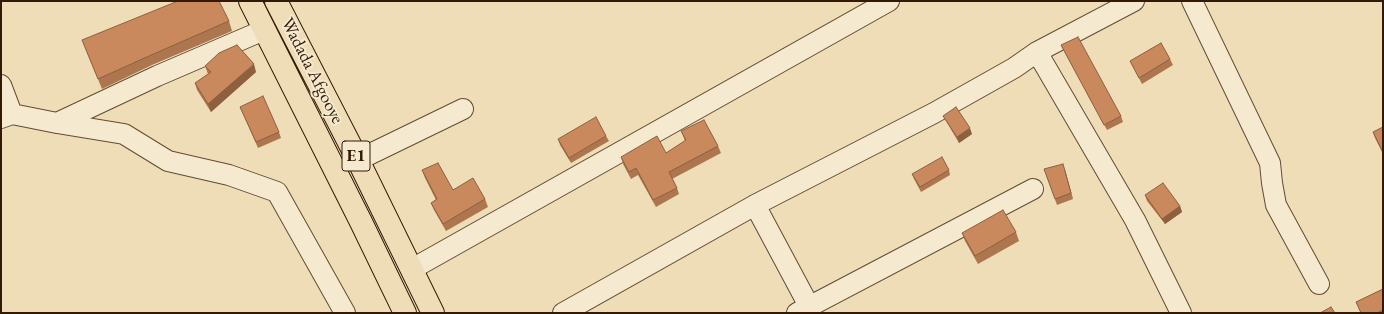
<!DOCTYPE html>
<style>
body{margin:0}
#map{position:relative;width:1384px;height:314px;overflow:hidden;background:#efddb7;font-family:"EB Garamond",serif}
canvas{display:block}
.frame{position:absolute;inset:0;border:2px solid #341a05;pointer-events:none}
</style>
<div id="map">
<canvas width="1384" height="314"></canvas>
<div class="frame"></div>
</div>
<script>
const ctx = document.querySelector('canvas').getContext('2d');
ctx.lineJoin = 'round';
const shape = rows => new Path2D(rows.map(r => 'M' + r).join(''));
function stroke(path, color, width, dash) { ctx.strokeStyle = color; ctx.lineWidth = width; ctx.lineCap = dash ? 'butt' : 'round'; ctx.setLineDash(dash || []); ctx.stroke(path); }
function fill(path, color) { ctx.fillStyle = color; ctx.fill(path, 'evenodd'); }
function write(font, color, halo, rows, align = 'center') {
  ctx.font = font + ' "EB Garamond",serif'; ctx.lineWidth = 4; ctx.setLineDash([]); ctx.textBaseline = 'middle'; ctx.strokeStyle = halo; ctx.fillStyle = color; for (const [text, x, y, turn = 0] of rows) {
    ctx.save(); ctx.translate(x, y); ctx.rotate((+turn || 0) * Math.PI / 180); ctx.textAlign = isNaN(turn) ? turn : align; if (halo) ctx.strokeText(text, 0, 0); ctx.fillText(text, 0, 0); ctx.restore();
  }
}
const minor = shape([
 [1192,1,1270,163,1272,183,1276,205,1319,284],
 [1037,52,1135,220,1181,313],
 [1,85,12,114],
 [1,118,12,114,57,123,157,76,264,30],
 [57,123,124,134,168,161,229,175,277,192,345,313],
 [358,160,463,109],
 [755,205,809,306],
 [412,269,889,1],
 [563,313,755,205,934,113,1014,68,1037,52,1134,1],
 [797,313,1033,189]
]);
const highway = shape([
 [250,1,361,222,405,313],
 [276,1,358,160,433,313]
]);
const wall = shape([
 [229,21,232,31,152,65,102,89,82,40],
 [1061,45,1121,116,1123,122,1107,130,1064,51],
 [1170,59,1173,65,1142,84,1133,67,1130,61],
 [205,66,256,72,211,112,197,90,195,83,208,74],
 [240,107,279,132,281,138,258,148],
 [943,116,972,134,959,143,946,121],
 [1383,127,1383,154,1375,138,1373,132],
 [681,131,718,146,721,153,672,179,677,188,679,194,656,207,638,175,631,179,623,164,621,157,666,153,685,141],
 [606,136,609,141,571,163,560,145,558,139],
 [1044,169,1065,170,1073,199,1057,205],
 [422,170,453,190,485,199,488,207,446,231,434,210,431,203,436,200,425,178],
 [949,170,950,175,921,192,914,179,912,174],
 [1145,195,1180,206,1182,212,1165,224,1147,201],
 [1016,232,1019,241,978,264,965,241,962,233],
 [1383,289,1383,313,1361,313,1356,302]
]);
const shadedWall = shape([
 [254,64,256,72,211,112,208,104],
 [970,128,972,134,959,143,957,137],
 [1063,164,1065,170,1073,199,1071,193],
 [1180,206,1182,212,1165,224,1162,219]
]);
const building = shape([
 [178,1,219,1,229,21,149,56,98,79,82,40,178,1],
 [1078,37,1121,116,1104,125,1061,45,1078,37],
 [1161,43,1170,59,1139,78,1130,61,1161,43],
 [237,45,254,64,208,104,195,83,211,72,205,66,219,53,237,45],
 [263,96,279,132,256,142,240,107,263,96],
 [956,107,970,128,957,137,943,116,956,107],
 [596,117,606,136,569,158,558,139,596,117],
 [704,120,718,146,669,172,677,188,653,200,636,168,629,172,621,157,657,136,666,153,686,140,681,131,704,120],
 [1383,127,1383,152,1373,132,1383,127],
 [942,157,949,170,920,187,912,174,942,157],
 [438,163,453,190,473,178,485,199,443,224,431,203,437,199,422,170,438,163],
 [1063,164,1071,193,1055,199,1044,169,1063,164],
 [1163,183,1180,206,1162,219,1145,195,1163,183],
 [1003,210,1016,232,975,256,962,233,1003,210],
 [1383,289,1383,310,1377,313,1361,313,1356,302,1383,289],
 [1331,307,1335,313,1320,313,1331,307]
]);
const shields = [
 [356,156,28]
];
const shieldNames = [
 ["E1",356,156]
];
const streetNames = [
 ["Wadada Afgooye",312,71,63]
];
stroke(minor, '#634b32', 22);
stroke(highway, '#341a05', 24);
stroke(minor, '#f5e9d0', 20);
stroke(highway, '#efddb7', 22);
fill(wall, '#ae764f');
fill(shadedWall, '#8d6040');
fill(building, '#ca895c');
stroke(building, '#8d6040', 1);
for (const [x, y, w] of shields) { const box = new Path2D(); box.roundRect(x - w / 2, y - 15, w, 30, 3); ctx.fillStyle = '#f5e9d0'; ctx.fill(box); stroke(box, '#341a05', 1); }
write('bold 17px', '#341a05', null, shieldNames);
write('18px', '#341a05', '#f5e9d0', streetNames);
</script>
